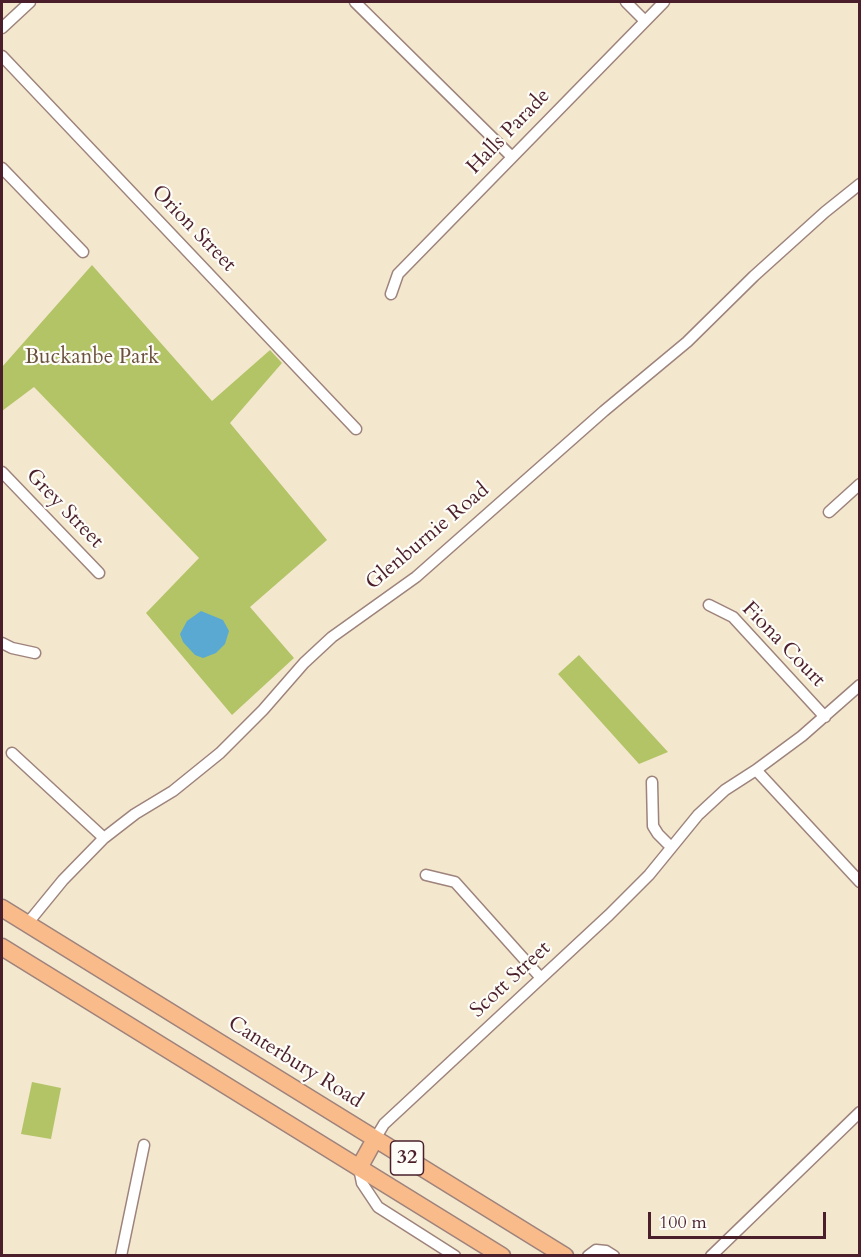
<!DOCTYPE html>
<style>
body{margin:0}
#map{position:relative;width:861px;height:1257px;overflow:hidden;background:#f3e7ce;font-family:Cardo,serif}
canvas{display:block}
.frame{position:absolute;inset:0;border:3px solid #4a1f2b;pointer-events:none}
.scale{position:absolute;left:648px;top:1212px;width:178px;height:27px;box-sizing:border-box;border:3px solid #4a1f2b;border-top:0;padding-left:8px;font-size:18px;line-height:21px;white-space:nowrap;color:#4a1f2b;-webkit-text-stroke:4px #fdfcf7;paint-order:stroke}
</style>
<div id="map">
<canvas width="861" height="1257"></canvas>
<div class="frame"></div>
<div class="scale">100 m</div>
</div>
<script>
const ctx = document.querySelector('canvas').getContext('2d');
ctx.lineJoin = 'round';
function fill(path, color) { ctx.fillStyle = color; ctx.fill(path, 'evenodd'); }
const shape = rows => new Path2D(rows.map(r => 'M' + r).join(''));
function stroke(path, color, width, dash) { ctx.strokeStyle = color; ctx.lineWidth = width; ctx.lineCap = dash ? 'butt' : 'round'; ctx.setLineDash(dash || []); ctx.stroke(path); }
function write(font, color, halo, rows, align = 'center') {
  ctx.font = font + ' Cardo,serif'; ctx.lineWidth = 4.5; ctx.setLineDash([]); ctx.textBaseline = 'middle'; ctx.strokeStyle = halo; ctx.fillStyle = color; for (const [text, x, y, turn = 0] of rows) {
    ctx.save(); ctx.translate(x, y); ctx.rotate((+turn || 0) * Math.PI / 180); ctx.textAlign = isNaN(turn) ? turn : align; if (halo) ctx.strokeText(text, 0, 0); ctx.fillText(text, 0, 0); ctx.restore();
  }
}
const green = shape([
 [92,265,212,401,270,350,282,363,230,423,327,540,250,607,294,658,232,715,146,613,199,558,34,387,2,411,2,367],
 [579,655,668,752,639,764,558,674],
 [32,1082,61,1088,51,1139,21,1134]
]);
const water = shape([
 [201,611,223,620,229,631,225,644,216,653,203,658,195,655,183,642,180,634,187,621]
]);
const street = shape([
 [355,2,512,157],
 [626,2,644,20],
 [2,28,30,2],
 [2,56,356,429],
 [2,168,83,252],
 [391,294,398,274,664,2],
 [2,472,99,573],
 [829,512,860,484],
 [709,605,733,617,825,717],
 [2,643,12,648,35,653],
 [12,753,104,838],
 [756,770,860,882],
 [652,782,653,826,658,834,671,847],
 [426,875,455,882,541,978],
 [27,924,63,880,104,838,135,814,173,791,220,753,263,710,304,663,332,637,416,577,604,411,687,342,754,276,825,212,860,184],
 [375,1139,384,1124,609,915,649,875,698,815,725,790,756,770,802,736,860,685],
 [359,1168,362,1183,378,1207,455,1256],
 [121,1256,144,1145],
 [588,1256,596,1250,606,1251,614,1256],
 [711,1256,860,1112]
]);
const primary = shape([
 [2,908,565,1256],
 [2,947,502,1256],
 [359,1168,375,1139]
]);
const shields = [
 [407,1158,33]
];
const shieldNames = [
 ["32",407,1158]
];
const streetNames = [
 ["Halls Parade",509,132,-46],
 ["Orion Street",193,229,46],
 ["Grey Street",64,509,46],
 ["Glenburnie Road",428,537,-40],
 ["Fiona Court",783,645,46],
 ["Scott Street",511,980,-43],
 ["Canterbury Road",295,1063,32]
];
const parkNames = [
 ["Buckanbe Park",92,358]
];
fill(green, '#b3c467');
fill(water, '#59a9d3');
stroke(street, '#9e837c', 13);
stroke(primary, '#9e837c', 19);
stroke(street, '#fff', 10);
stroke(primary, '#fabb8b', 16);
for (const [x, y, w] of shields) { const box = new Path2D(); box.roundRect(x - w / 2, y - 17, w, 34, 4.5); ctx.fillStyle = '#fdfcf7'; ctx.fill(box); stroke(box, '#4a1f2b', 1.5); }
write('bold 20px', '#4a1f2b', null, shieldNames);
write('21px', '#4a1f2b', '#fdfcf7', streetNames);
write('21px', '#6a513d', '#fdfcf7', parkNames);
</script>
